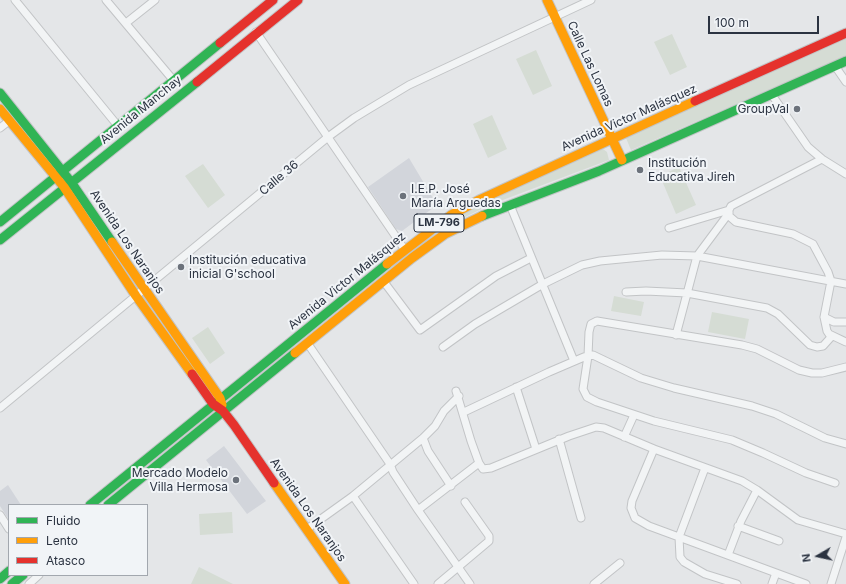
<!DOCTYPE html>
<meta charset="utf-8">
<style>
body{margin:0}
#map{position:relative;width:846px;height:584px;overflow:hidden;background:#e4e6e8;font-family:Inter,sans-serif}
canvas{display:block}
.legend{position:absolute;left:8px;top:504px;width:140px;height:72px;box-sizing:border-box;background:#f1f4f7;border:1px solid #a2a7ae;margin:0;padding:5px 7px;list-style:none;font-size:12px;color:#2b3341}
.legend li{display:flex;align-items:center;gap:8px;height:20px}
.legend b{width:20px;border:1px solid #a2a7ae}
.north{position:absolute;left:798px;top:536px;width:40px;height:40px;-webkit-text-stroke:3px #f1f4f7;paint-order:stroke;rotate:261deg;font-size:11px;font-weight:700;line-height:16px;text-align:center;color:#2b3341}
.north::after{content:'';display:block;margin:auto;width:14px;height:18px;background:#2b3341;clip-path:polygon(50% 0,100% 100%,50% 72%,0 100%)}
.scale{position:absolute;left:708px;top:16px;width:111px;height:18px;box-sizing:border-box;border:2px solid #2b3341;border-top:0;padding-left:5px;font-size:12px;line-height:14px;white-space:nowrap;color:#2b3341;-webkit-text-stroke:3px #f1f4f7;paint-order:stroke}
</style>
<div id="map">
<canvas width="846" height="584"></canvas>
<ul class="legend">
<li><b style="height:5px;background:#30b455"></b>Fluido</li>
<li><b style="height:5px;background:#ff9f0a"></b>Lento</li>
<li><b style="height:5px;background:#e5322d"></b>Atasco</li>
</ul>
<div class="north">N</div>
<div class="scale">100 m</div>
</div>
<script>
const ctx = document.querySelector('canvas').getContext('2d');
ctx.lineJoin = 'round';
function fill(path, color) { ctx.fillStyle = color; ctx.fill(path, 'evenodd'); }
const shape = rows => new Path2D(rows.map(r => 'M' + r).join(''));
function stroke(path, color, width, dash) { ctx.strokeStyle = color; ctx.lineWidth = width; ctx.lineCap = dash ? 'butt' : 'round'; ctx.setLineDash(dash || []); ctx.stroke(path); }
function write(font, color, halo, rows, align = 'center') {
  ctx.font = font + ' Inter,sans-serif'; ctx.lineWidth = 4; ctx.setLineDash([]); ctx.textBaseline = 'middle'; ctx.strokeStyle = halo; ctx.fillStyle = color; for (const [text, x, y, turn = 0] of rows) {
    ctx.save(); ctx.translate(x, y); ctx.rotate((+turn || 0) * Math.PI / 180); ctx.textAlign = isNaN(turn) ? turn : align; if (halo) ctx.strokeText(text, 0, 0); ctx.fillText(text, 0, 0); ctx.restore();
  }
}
const built = shape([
 [409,158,437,205,402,231,396,229,368,187],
 [224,446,266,501,247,514,206,460],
 [8,485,21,505,9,505,9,520,0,506,0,491]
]);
const green = shape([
 [672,34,687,67,670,75,654,42],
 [846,38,846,56,631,150,626,138],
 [536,50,552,86,533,95,516,59],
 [492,115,507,149,488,158,473,124],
 [603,149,607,152,609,160,492,204,438,230,456,216],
 [203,164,225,195,208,208,185,176],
 [679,167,696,205,676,214,660,176],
 [614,296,644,302,641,316,611,311],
 [712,312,749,319,745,339,708,332],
 [208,327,225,353,210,364,192,338],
 [232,512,233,533,200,535,199,514],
 [199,567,233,584,191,584]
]);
const street = shape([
 [15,0,118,126],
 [106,0,174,81],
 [126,23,155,0],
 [256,32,405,250],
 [835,66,846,82],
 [772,95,808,147,822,159,846,174],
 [0,128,9,121],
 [822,159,731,206,729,210,729,216,736,222,793,234,813,244,828,272,831,281,824,317,827,331,829,334,846,342],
 [510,205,574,361],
 [669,228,729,210],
 [384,282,420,330,496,276,531,258],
 [626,292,646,291,687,293,767,308,778,314,810,345,817,347,823,346,832,336],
 [824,317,834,322,846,322],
 [676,335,697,256,729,213],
 [308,344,390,464,393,472,418,510,470,584],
 [443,347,475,324,543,284,582,265,600,261,662,255,697,256,846,284],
 [516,387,536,449],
 [456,391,471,441,479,463,483,469,491,468,569,436,596,427,604,428,654,449,742,481,757,490,798,520,846,534],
 [0,408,328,137,354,118,409,85,591,0],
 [464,412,549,372,584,357,593,355,641,378,674,388,752,406,776,414,825,438,846,444],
 [624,437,634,415],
 [423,438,428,451,451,486],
 [559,439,581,518],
 [654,449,632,501,631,508,635,518,649,526,806,584],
 [705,468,679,537,680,557,684,562,705,574,737,584],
 [835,483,806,473,763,453,732,440,654,421,597,402,587,397,583,389,588,356,589,332,591,324,597,321,742,345,757,349,799,370,812,373,822,373,846,367],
 [353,496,414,584],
 [418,510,479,463],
 [0,515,9,529],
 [738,526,779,541],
 [307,529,353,496,423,438,435,426,444,411,459,396],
 [728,555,741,521,757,490],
 [29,584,39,575],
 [438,584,489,541,489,536,465,502],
 [594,584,620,563],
 [772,584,776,573],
 [831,584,846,537]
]);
const fast = shape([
 [0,93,71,182,112,242],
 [482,216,599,171,846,61],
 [0,222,220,43],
 [0,240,197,82],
 [90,505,387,264],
 [108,505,295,353],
 [0,579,9,571],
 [12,584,23,575]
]);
const slow = shape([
 [547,0,622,160],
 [0,109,64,187,136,296,192,374],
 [112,242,220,398,222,405],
 [387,264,451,215,479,200,695,101],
 [295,353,412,258,445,234,482,216],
 [274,483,345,584]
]);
const jam = shape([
 [220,43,273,0],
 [197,82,298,0],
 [695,101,846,33],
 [192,374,213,404,223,411,234,425,274,483]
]);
const markers = [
 [797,109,4,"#6c727b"],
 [640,170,4,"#6c727b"],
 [403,196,4,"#6c727b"],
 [181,267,4,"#6c727b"],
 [236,480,4,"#6c727b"]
];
const shields = [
 [439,223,50]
];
const shieldNames = [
 ["LM-796",439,223]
];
const streetNames = [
 ["Calle Las Lomas",590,64,65],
 ["Avenida Manchay",141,110,-39],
 ["Avenida Victor Malásquez",629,118,-24],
 ["Calle 36",279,178,-40],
 ["Avenida Los Naranjos",127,242,56],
 ["Avenida Victor Malásquez",347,281,-39],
 ["Avenida Los Naranjos",308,510,55]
];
const poiNames = [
 ["GroupVal",789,109,"right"],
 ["Institución",648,163],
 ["Educativa Jireh",648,177],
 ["I.E.P. José",411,189],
 ["María Arguedas",411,203],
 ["Institución educativa",189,260],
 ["inicial G'school",189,274],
 ["Mercado Modelo",228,473,"right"],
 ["Villa Hermosa",228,487,"right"]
];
fill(built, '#d2d5db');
fill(green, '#d5dcd4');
stroke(street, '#c2c4c6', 9);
stroke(fast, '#c2c4c6', 11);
stroke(slow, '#c2c4c6', 11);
stroke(jam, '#c2c4c6', 11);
stroke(street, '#f2f4f5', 7);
stroke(fast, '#30b455', 9);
stroke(slow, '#ff9f0a', 9);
stroke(jam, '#e5322d', 9);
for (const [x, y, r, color] of markers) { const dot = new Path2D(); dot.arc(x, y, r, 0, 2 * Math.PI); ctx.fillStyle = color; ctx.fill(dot); stroke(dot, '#f1f4f7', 1.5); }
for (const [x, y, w] of shields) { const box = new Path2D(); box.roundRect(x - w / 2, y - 9, w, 18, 3); ctx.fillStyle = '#f1f4f7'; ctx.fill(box); stroke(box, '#2b3341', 1); }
write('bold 11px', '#2b3341', null, shieldNames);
write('12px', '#2b3341', '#f1f4f7', streetNames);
write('12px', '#2b3341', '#f1f4f7', poiNames, 'left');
</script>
